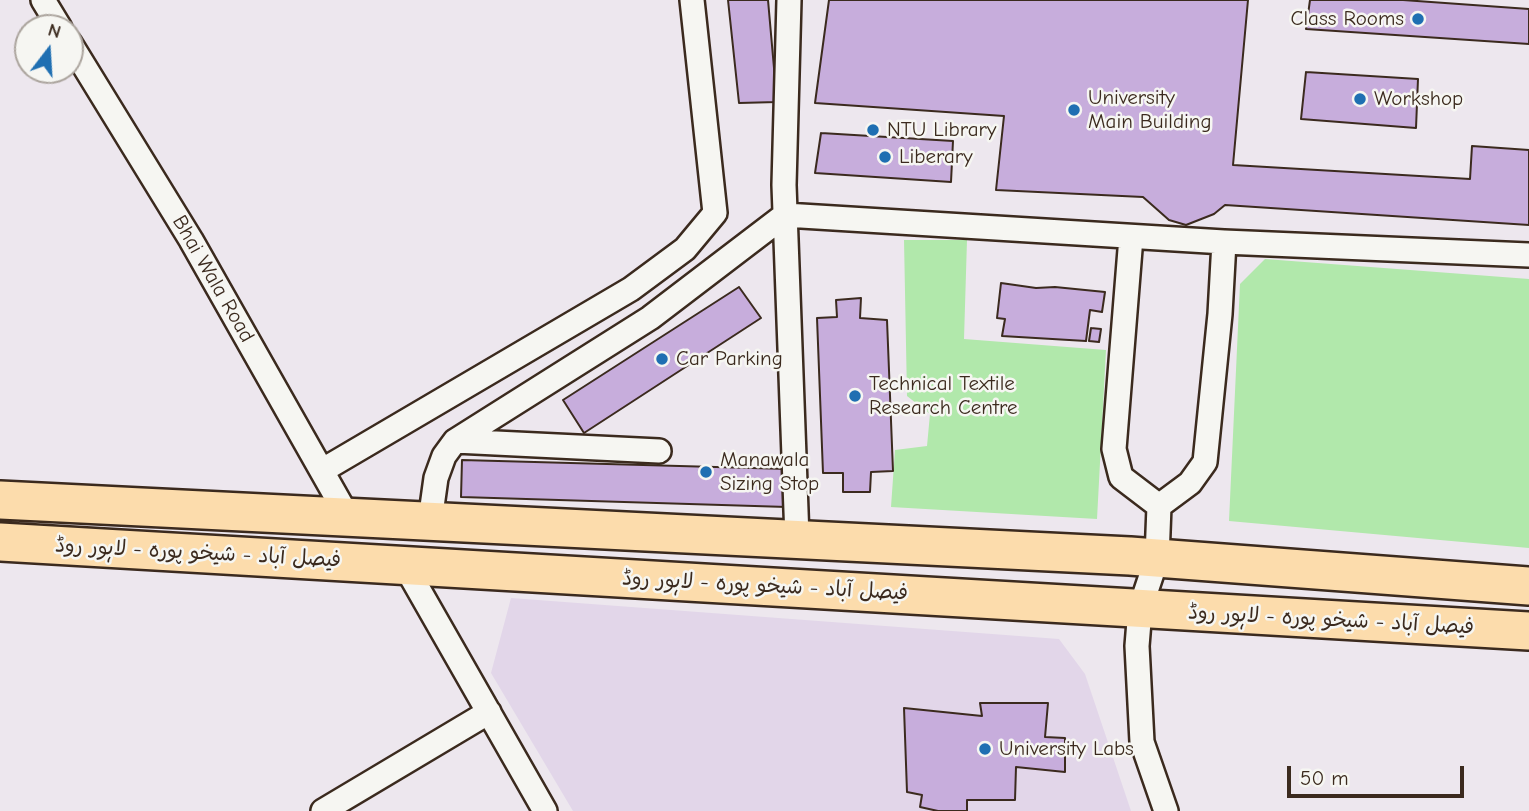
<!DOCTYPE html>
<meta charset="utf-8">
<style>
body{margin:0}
#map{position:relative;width:1529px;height:811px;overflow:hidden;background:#ede7ee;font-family:"Comic Neue",sans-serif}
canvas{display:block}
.north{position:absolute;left:14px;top:14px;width:70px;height:70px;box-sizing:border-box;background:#f6f6f2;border:2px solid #aba49d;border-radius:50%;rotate:17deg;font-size:19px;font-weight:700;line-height:28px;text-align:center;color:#3b2a1e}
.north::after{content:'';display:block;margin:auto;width:24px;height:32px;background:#1f6fb2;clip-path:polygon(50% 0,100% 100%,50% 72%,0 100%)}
.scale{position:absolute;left:1287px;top:766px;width:177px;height:32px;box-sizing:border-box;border:4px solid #3b2a1e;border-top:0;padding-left:9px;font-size:21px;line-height:24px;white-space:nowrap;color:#3b2a1e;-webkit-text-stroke:5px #f6f6f2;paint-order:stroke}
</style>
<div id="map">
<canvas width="1529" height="811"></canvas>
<div class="north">N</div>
<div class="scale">50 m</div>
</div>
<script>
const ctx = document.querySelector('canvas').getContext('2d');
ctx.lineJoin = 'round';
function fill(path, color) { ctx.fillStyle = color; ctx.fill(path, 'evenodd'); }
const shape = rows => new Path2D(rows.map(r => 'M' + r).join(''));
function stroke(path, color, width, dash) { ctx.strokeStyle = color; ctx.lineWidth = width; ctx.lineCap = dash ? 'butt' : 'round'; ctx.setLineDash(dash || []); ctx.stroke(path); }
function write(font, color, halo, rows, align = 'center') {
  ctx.font = font + ' "Comic Neue","Playpen Sans Arabic",sans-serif'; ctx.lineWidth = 5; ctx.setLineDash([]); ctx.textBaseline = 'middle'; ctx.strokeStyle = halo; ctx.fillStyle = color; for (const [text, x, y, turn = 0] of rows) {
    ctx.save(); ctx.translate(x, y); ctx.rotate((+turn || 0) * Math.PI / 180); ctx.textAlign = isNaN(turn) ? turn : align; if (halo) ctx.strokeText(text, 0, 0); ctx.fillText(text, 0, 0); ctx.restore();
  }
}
const built = shape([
 [511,598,1059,639,1085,674,1131,811,573,811,491,673]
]);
const green = shape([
 [904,240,967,240,964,339,1106,350,1097,519,891,507,895,450,927,446,930,414,907,396],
 [1265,259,1529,279,1529,548,1229,521,1240,284]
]);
const building = shape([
 [728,0,768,0,777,102,739,103,728,0],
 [829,0,1248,0,1233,165,1470,179,1472,146,1529,150,1529,225,1225,205,1214,214,1186,225,1169,220,1143,197,996,190,1004,116,815,103,829,0],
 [1310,0,1403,0,1529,9,1529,44,1306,29,1310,0],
 [1306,72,1418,79,1416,128,1301,119,1306,72],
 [821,133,953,141,951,182,815,173,821,133],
 [1001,283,1036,288,1055,287,1105,292,1102,312,1090,310,1086,341,1002,336,1005,319,997,318,1001,283],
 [739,287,761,318,584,433,563,400,739,287],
 [861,298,860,318,887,320,893,471,871,472,870,492,843,492,843,473,823,473,817,318,837,317,836,300,861,298],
 [1091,328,1101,329,1099,342,1089,341,1091,328],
 [462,460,788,469,787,507,461,497,462,460],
 [980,703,1048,703,1045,737,1065,738,1065,772,1016,767,1015,800,967,800,967,811,938,811,920,807,922,795,907,792,904,708,982,716,980,703]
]);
const minor = shape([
 [43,0,60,28],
 [789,0,784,185,797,538],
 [70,43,191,240,349,519],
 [1131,237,1114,449,1121,477,1159,506],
 [455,441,659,451],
 [323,470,631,289,685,249,715,213,692,0],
 [430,521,436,478,444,456,455,441,650,318,785,215,1224,242,1529,255],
 [404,564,545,811],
 [323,811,489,712],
 [1166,811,1142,742,1137,646,1140,609,1157,558,1159,506,1190,483,1205,462,1220,314,1224,242]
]);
const trunk = shape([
 [0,500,1130,556,1529,586],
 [0,542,1529,631]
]);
const markers = [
 [1418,19,7,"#1f6fb2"],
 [1360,99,7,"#1f6fb2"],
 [1074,110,7,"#1f6fb2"],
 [873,130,7,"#1f6fb2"],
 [885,157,7,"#1f6fb2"],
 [662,359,7,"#1f6fb2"],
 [855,396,7,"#1f6fb2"],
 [706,472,7,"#1f6fb2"],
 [985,749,7,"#1f6fb2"]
];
const poiNames = [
 ["Class Rooms",1404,19,"right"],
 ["University",1088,98],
 ["Main Building",1088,122],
 ["Workshop",1374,99],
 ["NTU Library",887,130],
 ["Liberary",899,157],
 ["Car Parking",676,359],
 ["Technical Textile",869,384],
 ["Research Centre",869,408],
 ["Manawala",720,460],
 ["Sizing Stop",720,484],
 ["University Labs",999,749]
];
const streetNames = [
 ["Bhai Wala Road",213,279,60],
 ["فیصل آباد - شیخو پورہ - لاہور روڈ",198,553,3],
 ["فیصل آباد - شیخو پورہ - لاہور روڈ",765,586,3],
 ["فیصل آباد - شیخو پورہ - لاہور روڈ",1331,620,3]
];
fill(built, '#e2d6e9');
fill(green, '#b1e8ab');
fill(building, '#c7addc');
stroke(building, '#3b2a1e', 2);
stroke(minor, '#3b2a1e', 28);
stroke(trunk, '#3b2a1e', 42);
stroke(minor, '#f6f6f2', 23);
stroke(trunk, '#fcdcac', 37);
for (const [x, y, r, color] of markers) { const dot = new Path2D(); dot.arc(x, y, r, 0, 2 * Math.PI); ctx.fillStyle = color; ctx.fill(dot); stroke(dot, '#f6f6f2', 2.5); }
write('21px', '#3b2a1e', '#f6f6f2', poiNames, 'left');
write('21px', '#3b2a1e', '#f6f6f2', streetNames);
</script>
